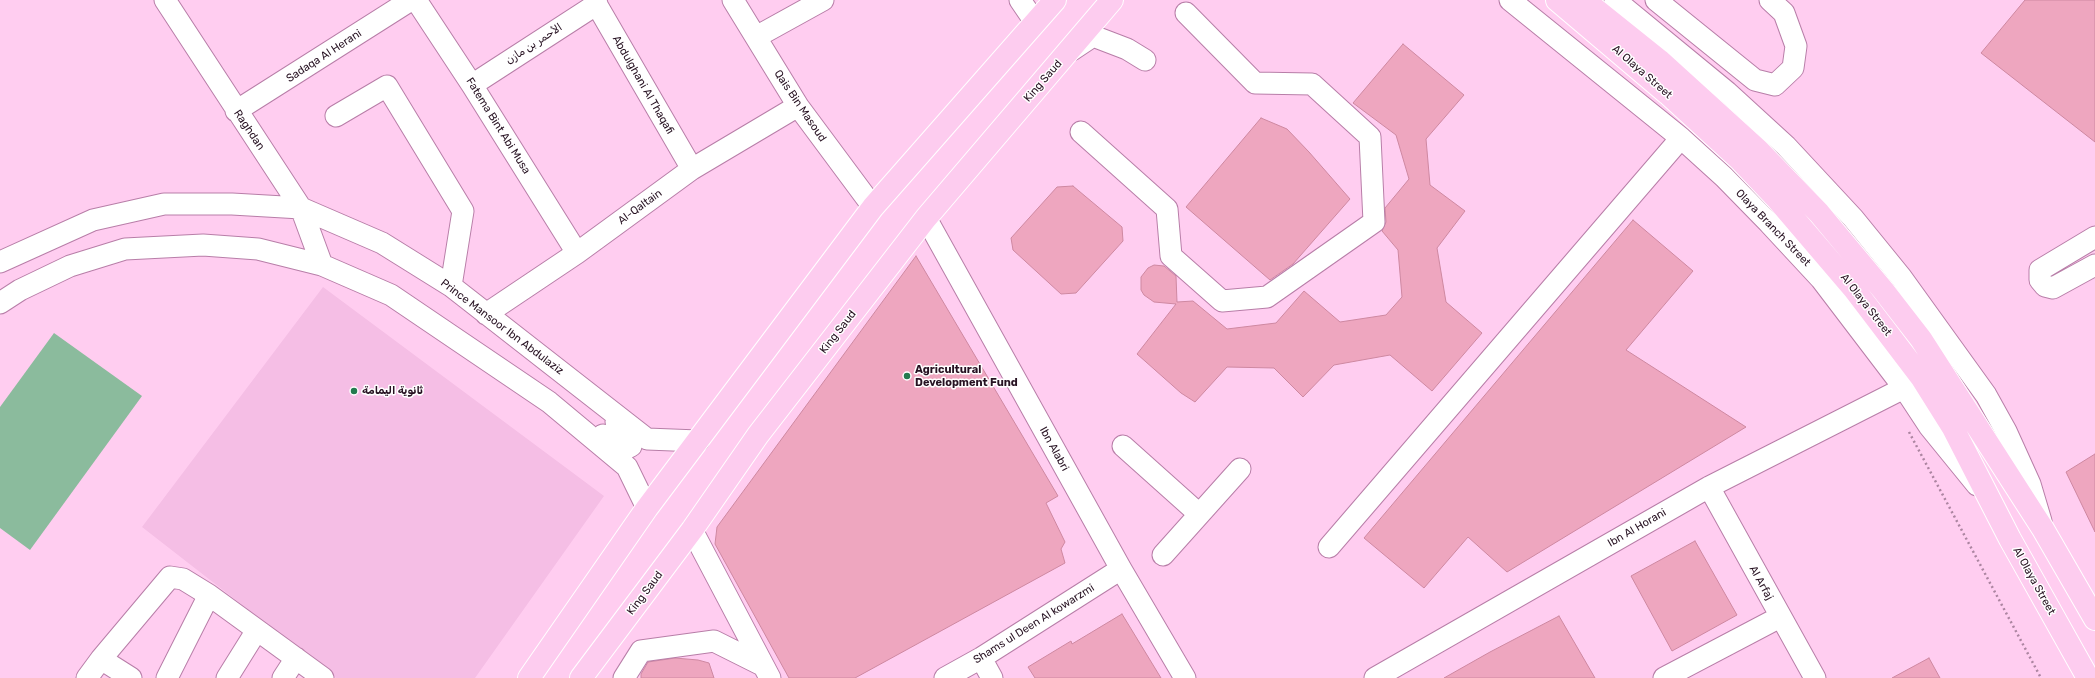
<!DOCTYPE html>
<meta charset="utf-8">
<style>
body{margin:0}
canvas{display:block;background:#ffcdf0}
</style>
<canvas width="2095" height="678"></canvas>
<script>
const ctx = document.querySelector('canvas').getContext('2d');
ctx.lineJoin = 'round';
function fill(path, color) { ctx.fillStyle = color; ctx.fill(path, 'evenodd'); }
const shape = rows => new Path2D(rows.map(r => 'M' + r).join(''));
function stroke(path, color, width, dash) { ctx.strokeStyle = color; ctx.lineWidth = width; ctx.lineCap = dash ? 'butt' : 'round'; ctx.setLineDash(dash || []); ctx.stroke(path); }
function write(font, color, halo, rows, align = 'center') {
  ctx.font = font + ' Rubik,"Noto Sans Arabic",sans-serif'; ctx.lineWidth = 3; ctx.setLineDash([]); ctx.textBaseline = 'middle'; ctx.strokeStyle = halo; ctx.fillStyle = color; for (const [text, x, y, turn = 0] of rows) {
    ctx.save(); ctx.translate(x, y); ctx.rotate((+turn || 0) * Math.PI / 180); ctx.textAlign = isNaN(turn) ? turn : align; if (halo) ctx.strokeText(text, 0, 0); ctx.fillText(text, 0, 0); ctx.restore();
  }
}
const built = shape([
 [323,287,604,496,475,678,336,678,142,527]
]);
const green = shape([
 [54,333,142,396,30,550,0,528,0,407]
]);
const building = shape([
 [2025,0,2095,0,2095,142,1981,53,2025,0],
 [1403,44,1464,95,1426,139,1430,185,1465,211,1437,248,1446,302,1482,333,1432,391,1390,355,1334,365,1303,397,1274,368,1227,367,1195,402,1181,393,1137,354,1176,304,1154,302,1144,295,1141,290,1141,277,1148,268,1154,265,1164,266,1176,276,1177,302,1193,301,1227,329,1276,323,1304,291,1340,322,1386,315,1402,297,1398,250,1382,231,1386,222,1385,208,1409,179,1396,135,1353,103,1403,44],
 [1261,118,1287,129,1309,152,1350,199,1293,264,1270,280,1186,207,1261,118],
 [1073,186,1122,227,1123,241,1076,293,1061,294,1013,250,1011,238,1057,187,1073,186],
 [1633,220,1693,271,1626,350,1746,427,1507,572,1468,537,1424,588,1364,538,1633,220],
 [916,256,1058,496,1046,503,1065,542,1061,549,1065,563,855,678,789,678,715,544,717,527,916,256],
 [2095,454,2095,532,2066,472,2095,454],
 [1695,541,1737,615,1672,651,1631,576,1695,541],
 [1122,614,1161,678,1035,678,1028,667,1071,641,1072,644,1122,614],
 [1559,616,1595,678,1444,678,1490,652,1559,616],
 [675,658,698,660,709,663,714,678,641,678,641,674,648,662,675,658],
 [1929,658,1940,678,1892,678,1929,658]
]);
const path = shape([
 [1909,432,2041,678]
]);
const minor = shape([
 [165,0,301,208,322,265],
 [416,0,472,85,577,253],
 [594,0,692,169],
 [733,0,798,106,873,207],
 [1020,0,1035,22],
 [1510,0,1681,138,1724,177,1769,223,1821,279,1904,388,1929,426,1977,485],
 [1615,0,1727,92,1786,146,1853,218,1901,277,1986,395,2006,431,2030,484,2041,521],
 [1656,0,1755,80,1775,85,1793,68,1796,46,1784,13,1770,0],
 [756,37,823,0],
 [1072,50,1093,36,1127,49,1145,60],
 [472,85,597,4],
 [236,111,411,0],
 [336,116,387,86,463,211,451,286],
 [1081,132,1167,209,1171,256,1222,301,1267,297,1374,222,1370,137,1312,84,1255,83,1186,13],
 [926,218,1121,569,1185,678],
 [2095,237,2040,270,2040,280,2045,286,2053,288,2095,265],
 [0,262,93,220,164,204,232,204,301,208,382,243,451,286,647,439,698,441],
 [0,303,20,290,70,266,125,249,203,245,258,249,322,265,391,295,549,402,627,467,647,508],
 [486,314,577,253,692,169,798,106],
 [603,435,625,449,631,446,631,439,616,422],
 [1123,446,1199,514],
 [1709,487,1815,678],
 [692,530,770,678],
 [1329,547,1681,138],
 [1163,555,1240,469],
 [981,658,992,678],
 [101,659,131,678],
 [87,678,101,659,170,577,183,579,209,595,323,678],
 [167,678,209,595],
 [227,678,257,630],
 [283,678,296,658],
 [624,678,641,651,714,641,762,665],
 [945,678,981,658,1121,569],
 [1375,678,1709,487,1904,388],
 [1664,678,1780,617]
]);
const major = shape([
 [1557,0,1668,94,1740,160,1778,200,1854,289,1921,377,1953,428,2010,539,2088,678],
 [1584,0,1659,60,1758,150,1819,213,1883,290,1921,339,2043,529,2095,619],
 [529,678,647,508,873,207,1055,0],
 [581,678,692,530,758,435,926,218,1112,0]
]);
const markers = [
 [907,376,4,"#227a4e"],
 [354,391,4,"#227a4e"]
];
const streetNames = [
 ["الأحمر بن مازن",534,44,-33],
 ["Sadaqa Al Herani",324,56,-33],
 ["Al Olaya Street",1642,72,41],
 ["King Saud",1043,81,-49],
 ["Abdulghani Al Thaqafi",643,85,60],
 ["Qais Bin Masoud",800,106,56],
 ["Fatema Bint Abi Musa",498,126,58],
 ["Raghdan",249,130,56],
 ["Al-Qaltain",640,207,-36],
 ["Olaya Branch Street",1773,228,46],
 ["Al Olaya Street",1866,305,52],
 ["Prince Mansoor Ibn Abdulaziz",502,327,37],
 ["King Saud",838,332,-52],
 ["Ibn Alabri",1054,449,61],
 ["Ibn Al Horani",1637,528,-30],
 ["Al Olaya Street",2034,581,61],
 ["Al Arfaj",1761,583,61],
 ["King Saud",645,593,-53],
 ["Shams ul Deen Al kowarzmi",1034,624,-32]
];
const poiNames = [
 ["Agricultural",915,370],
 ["Development Fund",915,383],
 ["ثانوية اليمامة",362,391]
];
fill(built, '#f5bee5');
fill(green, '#8bbb9d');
fill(building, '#eea6bf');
stroke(building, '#ce88a1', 1);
stroke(minor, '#b87ea8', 23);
stroke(major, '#fff', 24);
stroke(path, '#ac85a1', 2.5, [2, 3]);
stroke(minor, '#fff', 21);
stroke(major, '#fdccef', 22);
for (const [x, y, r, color] of markers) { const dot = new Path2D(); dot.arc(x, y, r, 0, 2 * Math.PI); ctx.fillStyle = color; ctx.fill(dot); stroke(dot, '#fff', 1.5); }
write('11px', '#271222', '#fff', streetNames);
write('bold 11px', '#271222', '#fff', poiNames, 'left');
</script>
